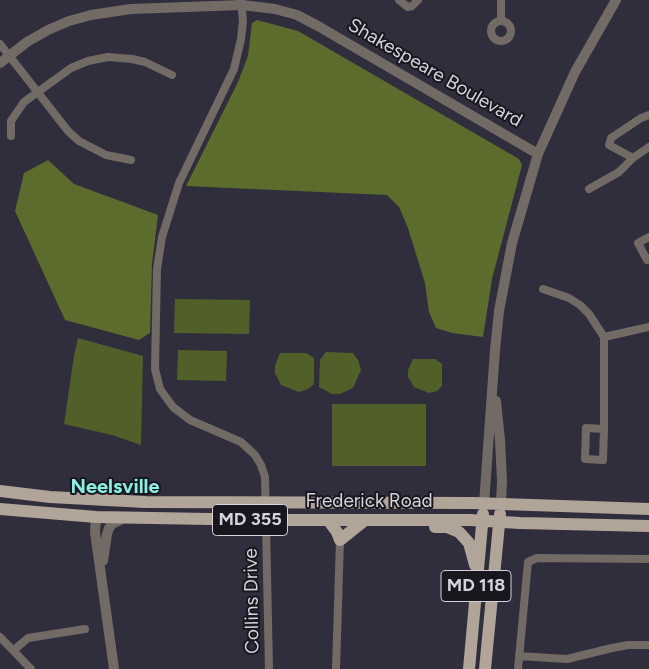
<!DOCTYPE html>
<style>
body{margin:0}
canvas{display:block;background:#302e3c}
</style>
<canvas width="649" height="669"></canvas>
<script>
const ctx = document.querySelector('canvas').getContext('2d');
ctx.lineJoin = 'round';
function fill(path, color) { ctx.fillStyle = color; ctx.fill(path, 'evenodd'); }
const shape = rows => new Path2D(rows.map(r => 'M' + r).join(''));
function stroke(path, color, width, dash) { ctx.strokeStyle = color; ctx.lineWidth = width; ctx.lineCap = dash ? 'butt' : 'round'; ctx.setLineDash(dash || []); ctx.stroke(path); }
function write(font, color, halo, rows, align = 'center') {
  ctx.font = font + ' Figtree,sans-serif'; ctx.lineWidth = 4; ctx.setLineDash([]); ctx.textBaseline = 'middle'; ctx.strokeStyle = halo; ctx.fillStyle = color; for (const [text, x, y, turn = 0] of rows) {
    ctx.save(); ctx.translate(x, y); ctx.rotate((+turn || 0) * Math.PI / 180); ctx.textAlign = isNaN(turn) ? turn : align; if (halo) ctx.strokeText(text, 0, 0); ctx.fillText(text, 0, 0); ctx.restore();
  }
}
const green = shape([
 [175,299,250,300,249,334,174,333],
 [78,338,143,356,141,445,112,435,64,424,74,356],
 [178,350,227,351,226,381,177,380],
 [326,352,353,353,358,360,361,370,353,388,340,394,332,394,319,387,320,360],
 [280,353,306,353,314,358,314,384,308,389,299,392,281,385,275,373,275,366],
 [413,359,435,359,442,364,442,386,437,391,429,393,414,387,408,377,408,370],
 [332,404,426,404,426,466,332,466]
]);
const forest = shape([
 [257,20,298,31,519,159,522,165,492,279,483,337,452,333,436,328,429,312,425,283,408,228,399,207,387,195,186,186,238,82,248,56,252,23],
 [48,160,74,184,158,215,152,264,150,333,139,340,65,320,15,211,24,173]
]);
const minor = shape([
 [241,0,243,21,241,39,234,69,179,183,162,237,157,269,155,369,160,389,173,407,190,420,241,442,255,455,261,465,265,477,269,669],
 [399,0,408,7,412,6,418,0],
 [501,0,501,21],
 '491 31a10 10 0 1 1 20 0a10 10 0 1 1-20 0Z',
 [0,44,68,131,79,141,106,155,131,160],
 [11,136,11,121,24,102,71,68,88,61,108,57,132,59,145,62,172,75],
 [633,158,609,145,611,138,641,118,649,115],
 [589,189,619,172,633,158,649,147],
 [649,237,638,243,647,260,649,259],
 [543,289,569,298,580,305,589,314,604,337,604,429,603,460,585,459,586,428,604,429],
 [604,337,649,327],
 [0,637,31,669],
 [14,650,28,638,85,629],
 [519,656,567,659,612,648,628,645,649,645],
 [336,669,340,540],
 [518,669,528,562,537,558,649,559]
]);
const tertiary = shape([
 [0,63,27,42,48,30,69,21,91,15,131,9,242,5,275,9,297,15,318,26,538,154],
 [496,401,500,440,502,481,501,504],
 [484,504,495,350,499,311,512,243,538,154,575,72,616,0],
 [96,517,95,532,114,669],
 [103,561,107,534,109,528,112,524,124,518]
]);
const primary = shape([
 [0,491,50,497,145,502,473,503,649,509],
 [0,509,96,517,266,520,470,520,520,523,649,526],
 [328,520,337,532,340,540,365,520],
 [435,527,447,527,459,532,469,543,475,565],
 [469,669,483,514],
 [485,669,500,514]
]);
const shields = [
 [250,520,75],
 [476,586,70]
];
const shieldNames = [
 ["MD 355",250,520],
 ["MD 118",476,586]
];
const streetNames = [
 ["Shakespeare Boulevard",435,73,30],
 ["Frederick Road",369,501],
 ["Collins Drive",252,601,-91]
];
const neighbourhoodNames = [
 ["Neelsville",115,487]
];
fill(green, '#516028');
fill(forest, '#5b6c2c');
stroke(minor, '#716a65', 8);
stroke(tertiary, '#716a65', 10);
stroke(primary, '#b1a499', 12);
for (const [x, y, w] of shields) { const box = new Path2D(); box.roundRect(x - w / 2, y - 15.5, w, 31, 4); ctx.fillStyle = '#18171e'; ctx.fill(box); stroke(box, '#d4d3dd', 1); }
write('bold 18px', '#d4d3dd', null, shieldNames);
write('19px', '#d4d3dd', '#18171e', streetNames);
write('bold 20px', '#88f1e4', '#18171e', neighbourhoodNames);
</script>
